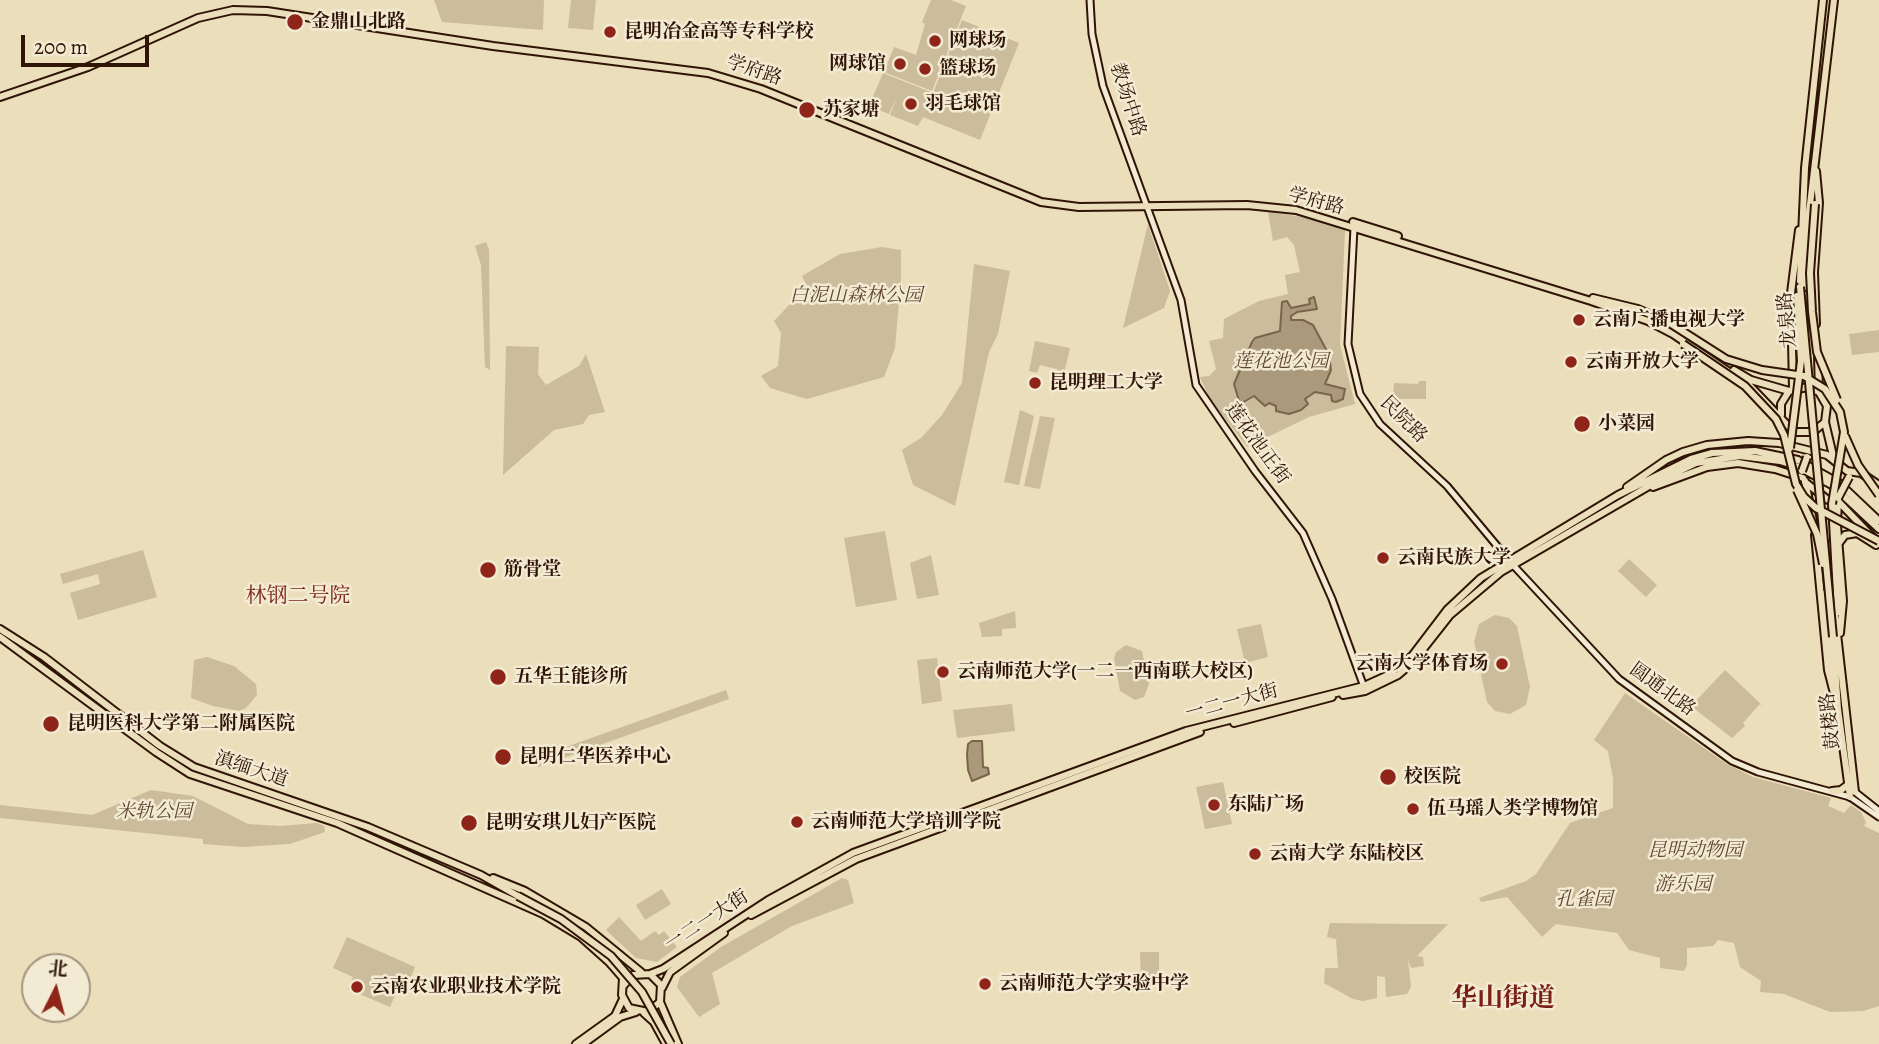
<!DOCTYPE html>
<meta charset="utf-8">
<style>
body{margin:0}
#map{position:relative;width:1879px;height:1044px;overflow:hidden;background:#ebdeba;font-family:Alegreya,"Noto Serif SC",serif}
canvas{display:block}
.north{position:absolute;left:21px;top:953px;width:70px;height:70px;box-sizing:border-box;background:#f2ead2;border:2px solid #a49480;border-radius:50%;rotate:6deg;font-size:19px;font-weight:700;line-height:28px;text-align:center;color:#301405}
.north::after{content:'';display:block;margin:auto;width:24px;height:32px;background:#8f2418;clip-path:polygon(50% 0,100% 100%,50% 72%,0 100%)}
.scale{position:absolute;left:21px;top:35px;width:128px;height:32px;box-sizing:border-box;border:4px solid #301405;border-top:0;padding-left:9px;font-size:21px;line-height:24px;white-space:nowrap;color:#301405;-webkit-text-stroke:5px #f2ead2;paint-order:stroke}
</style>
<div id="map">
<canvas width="1879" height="1044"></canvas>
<div class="north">北</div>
<div class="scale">200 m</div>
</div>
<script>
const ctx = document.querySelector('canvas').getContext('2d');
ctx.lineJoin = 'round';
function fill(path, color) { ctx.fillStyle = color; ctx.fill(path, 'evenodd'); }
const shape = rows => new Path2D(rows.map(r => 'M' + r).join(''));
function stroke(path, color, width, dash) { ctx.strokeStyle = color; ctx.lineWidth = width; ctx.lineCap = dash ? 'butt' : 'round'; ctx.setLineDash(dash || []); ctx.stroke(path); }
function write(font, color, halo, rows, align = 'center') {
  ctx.font = font + ' Alegreya,"Noto Serif SC",serif'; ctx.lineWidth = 5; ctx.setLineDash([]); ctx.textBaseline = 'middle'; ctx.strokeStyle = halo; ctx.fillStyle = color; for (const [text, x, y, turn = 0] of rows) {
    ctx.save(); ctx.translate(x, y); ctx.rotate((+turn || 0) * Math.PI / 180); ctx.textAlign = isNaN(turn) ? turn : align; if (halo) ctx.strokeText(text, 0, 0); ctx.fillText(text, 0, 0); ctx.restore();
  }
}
const green = shape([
 [434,0,544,0,543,30,442,22],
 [571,0,596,0,593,30,568,28],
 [931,0,951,0,966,6,932,91,884,72,894,47,916,55,925,24,922,22],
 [962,20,1019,43,980,140,923,117,918,126,890,115,897,96,889,114,869,106,883,73,933,93],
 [1268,212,1310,218,1345,230,1340,345,1355,404,1309,417,1247,447,1209,397,1200,377,1209,376,1216,369,1209,341,1223,338,1224,319,1259,301,1288,294,1285,275,1300,272,1294,245,1287,237,1273,241],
 [1148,224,1170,291,1164,308,1123,328],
 [486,242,489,250,490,370,485,367,481,265,475,246],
 [882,247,901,250,901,278,895,348,884,377,807,399,770,388,761,376,778,366,781,333,774,321,807,286,802,276,840,254],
 [974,264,1010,271,998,334,989,352,955,506,913,485,902,450,921,438,942,415,962,383],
 [1879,330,1879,352,1852,355,1849,334],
 [1035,341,1070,348,1063,378,1056,377,1057,369,1040,365,1037,373,1029,371],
 [506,346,539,347,538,374,546,385,579,366,586,354,605,412,589,415,583,424,554,430,503,475],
 [1419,381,1426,381,1426,399,1393,399,1394,383,1418,384],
 [1020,410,1034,416,1019,485,1004,482],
 [1040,416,1055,418,1040,489,1024,486],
 [885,531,897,600,856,607,844,538],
 [143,550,157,597,78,620,70,593,100,584,98,574,63,584,60,574],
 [931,555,939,595,917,599,910,563],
 [1629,559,1657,585,1646,597,1618,571],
 [1015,611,1016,628,1002,629,1002,636,982,637,979,623],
 [1495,615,1509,618,1517,626,1530,687,1526,705,1510,714,1495,711,1487,702,1474,642,1479,624],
 [1261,624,1268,657,1245,663,1237,629],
 [1126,645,1142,651,1149,684,1144,697,1135,700,1120,691,1114,658,1116,652],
 [207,657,234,666,256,684,257,695,246,708,239,711,213,706,191,698,194,660],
 [937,658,942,701,922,704,917,660],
 [1725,670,1763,706,1760,704,1743,723,1745,726,1732,738,1691,706],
 [726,690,729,699,538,767,535,758],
 [1625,693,1727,764,1753,777,1831,798,1828,806,1844,813,1851,805,1861,812,1866,822,1864,826,1879,833,1879,1006,1863,1011,1830,1012,1784,994,1760,992,1761,981,1740,967,1734,943,1718,940,1713,946,1687,948,1687,965,1684,971,1660,968,1660,958,1629,950,1617,933,1556,924,1542,937,1507,897,1481,902,1479,898,1526,881,1536,874,1570,823,1613,808,1613,779,1608,751,1594,740],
 [1012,704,1015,731,957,738,953,710],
 [1223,782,1232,824,1205,829,1196,787],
 [151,790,193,796,248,824,280,826,317,823,324,826,325,832,290,844,243,847,203,844,203,839,0,818,0,805,92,815],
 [842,878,848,880,854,903,792,926,712,973,720,1004,699,1017,677,987,680,977,721,947],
 [662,889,671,904,645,920,636,905],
 [619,917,641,941,655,931,659,935,664,931,677,947,657,962,636,958,606,930],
 [1330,923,1407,924,1448,924,1417,956,1423,957,1424,966,1411,968,1408,960,1411,987,1407,994,1386,997,1385,977,1377,976,1377,998,1363,1001,1353,999,1324,983,1325,968,1338,968,1336,939,1327,937],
 [347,937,415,967,409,982,402,979,390,1007,348,989,353,977,333,968],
 [1140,952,1159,952,1159,984,1141,985]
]);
const water = shape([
 [1314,297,1317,309,1297,312,1291,316,1291,320,1303,320,1313,325,1329,355,1331,370,1325,384,1345,389,1343,399,1336,402,1332,401,1331,395,1315,392,1305,399,1308,404,1301,410,1289,414,1276,411,1276,406,1269,403,1265,406,1254,396,1240,404,1234,384,1252,342,1255,338,1280,331,1282,302,1287,301,1291,308,1310,304,1309,299,1314,297],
 [972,741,982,741,983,767,988,768,989,774,972,781,968,770,967,754,968,744,972,741]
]);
const secondary = shape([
 [1090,0,1092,34,1103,86,1181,300,1196,385,1255,471,1303,533,1332,599,1364,687],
 [1354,228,1348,344,1360,394,1380,424,1447,486,1513,565,1619,679,1732,761,1758,772,1850,797,1879,817],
 [1855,792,1879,811]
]);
const primary = shape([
 [0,97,88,67,198,18,233,10,267,11,493,46,708,73,761,89,1041,202,1079,207,1247,205,1296,210,1591,301,1648,321,1673,334,1750,386,1794,432,1813,432,1825,422],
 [1353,222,1398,236],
 [1800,281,1805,168,1823,0],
 [1804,287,1809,213,1834,0],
 [1593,298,1638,309,1668,322],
 [1816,324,1814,272,1819,203,1816,171],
 [1818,356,1819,392],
 [1734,370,1751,380,1789,391],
 [1793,389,1791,293,1799,230],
 [1781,415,1781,404,1789,391,1807,387,1819,392,1827,406,1825,422,1834,460],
 [1805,481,1813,521],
 [1805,482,1828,500,1837,500,1879,544],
 [1627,487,1666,460,1683,452,1707,445,1748,441,1779,443,1827,455,1847,471,1861,473,1879,485],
 [1653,487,1707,467,1738,463,1775,469,1803,478],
 [1838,498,1837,525,1843,601,1840,633],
 [1832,504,1838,612],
 [1815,535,1828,670,1838,709],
 [1839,543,1845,535,1857,533,1876,545],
 [1826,593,1833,673],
 [1835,616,1855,792],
 [0,629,44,657,160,746,194,767,368,827,481,875,518,896],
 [0,637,156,752,190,774,337,823,543,914,581,937,609,962,623,978,622,995,629,1008,648,1012,660,1002,661,985,650,974,633,975,623,986],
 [1833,637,1838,709,1850,797],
 [1343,695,1365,691,1398,675,1413,662,1450,615,1501,572,1656,482,1696,463,1740,456,1780,461,1799,467,1832,485,1879,529],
 [1234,723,1332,697],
 [1832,791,1841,790,1849,784],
 [493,878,525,891,586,927,641,972],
 [751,915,856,859,1200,732],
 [650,974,663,969,770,899,853,853,1186,731,1364,686,1386,676,1412,656,1447,610,1481,578,1618,495,1691,459,1712,453,1755,451,1798,460,1839,483,1879,521],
 [662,988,670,972,724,933],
 [660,1002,678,1044],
 [644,1013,654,1022,666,1044],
 [576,1044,615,1016,623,999],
 [583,1044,620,1017,636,1012]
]);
const primaryBridge = shape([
 [1815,204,1810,273,1812,312,1817,352,1837,400],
 [1800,287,1833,637],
 [1668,322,1726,359,1762,370,1804,376,1825,389,1840,412,1844,432,1832,504],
 [1683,344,1745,386,1776,419,1784,435,1796,484,1804,497,1816,508,1879,541],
 [1845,436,1858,465,1879,495],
 [1790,448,1801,361,1797,296],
 [1802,471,1807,457],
 [1797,490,1817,534,1823,564],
 [1838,498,1849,477],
 [518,896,561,919,611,956,642,992,671,1044]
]);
const markers = [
 [295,22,9,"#8f2418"],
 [610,32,7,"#8f2418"],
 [935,41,7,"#8f2418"],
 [900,64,7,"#8f2418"],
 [925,69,7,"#8f2418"],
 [911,104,7,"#8f2418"],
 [807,110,9,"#8f2418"],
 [1579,320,7,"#8f2418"],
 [1571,362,7,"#8f2418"],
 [1035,383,7,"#8f2418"],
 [1582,424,9,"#8f2418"],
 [1383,558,7,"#8f2418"],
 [488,570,9,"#8f2418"],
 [1502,664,7,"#8f2418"],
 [943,672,7,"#8f2418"],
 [498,677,9,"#8f2418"],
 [51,724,9,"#8f2418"],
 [503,757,9,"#8f2418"],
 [1388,777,9,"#8f2418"],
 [1214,805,7,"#8f2418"],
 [1413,809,7,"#8f2418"],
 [797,822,7,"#8f2418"],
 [469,823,9,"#8f2418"],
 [1255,854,7,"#8f2418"],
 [985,984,7,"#8f2418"],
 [357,987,7,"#8f2418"]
];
const poiNames = [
 ["金鼎山北路",311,22],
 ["昆明冶金高等专科学校",624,32],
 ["网球场",949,41],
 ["网球馆",886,64,"right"],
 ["篮球场",939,69],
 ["羽毛球馆",925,104],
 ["苏家塘",823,110],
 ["云南广播电视大学",1593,320],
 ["云南开放大学",1585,362],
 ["昆明理工大学",1049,383],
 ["小菜园",1598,424],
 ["云南民族大学",1397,558],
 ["筋骨堂",504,570],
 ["云南大学体育场",1488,664,"right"],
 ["云南师范大学(一二一西南联大校区)",957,672],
 ["五华王能诊所",514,677],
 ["昆明医科大学第二附属医院",67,724],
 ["昆明仁华医养中心",519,757],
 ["校医院",1404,777],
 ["东陆广场",1228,805],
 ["伍马瑶人类学博物馆",1427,809],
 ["云南师范大学培训学院",811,822],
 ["昆明安琪儿妇产医院",485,823],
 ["云南大学 东陆校区",1269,854],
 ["云南师范大学实验中学",999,984],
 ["云南农业职业技术学院",371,987]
];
const streetNames = [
 ["学府路",754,71,19],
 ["教场中路",1127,100,72],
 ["学府路",1316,202,15],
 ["龙泉路",1788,320,-95],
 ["民院路",1403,420,45],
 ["莲花池正街",1257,444,54],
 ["圆通北路",1662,690,36],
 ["一二一大街",1232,703,-15],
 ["鼓楼路",1831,721,-96],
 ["滇缅大道",251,770,18],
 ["一二一大街",707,921,-33]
];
const parkNames = [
 ["白泥山森林公园",856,296],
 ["莲花池公园",1281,362],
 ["米轨公园",154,812],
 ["昆明动物园",1695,851],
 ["游乐园",1683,885],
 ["孔雀园",1584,900]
];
const neighbourhoodNames = [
 ["林钢二号院",298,597]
];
const districtNames = [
 ["华山街道",1503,1000]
];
fill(green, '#cbbc9b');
fill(water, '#ab997c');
stroke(water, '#7a644c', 2);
stroke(secondary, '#301405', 9);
stroke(primary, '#301405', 10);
stroke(secondary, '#f2ead2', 5);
stroke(primary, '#ebdeba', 6);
stroke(primaryBridge, '#301405', 10, []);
stroke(primaryBridge, '#ebdeba', 6);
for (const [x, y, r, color] of markers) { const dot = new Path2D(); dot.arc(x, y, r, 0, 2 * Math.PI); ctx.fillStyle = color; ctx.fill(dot); stroke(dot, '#f2ead2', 2.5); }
write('bold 19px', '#301405', '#f2ead2', poiNames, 'left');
write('19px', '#301405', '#f2ead2', streetNames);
write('italic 19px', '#5e4632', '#f2ead2', parkNames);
write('21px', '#7a1f14', '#f2ead2', neighbourhoodNames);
write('bold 26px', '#7a1f14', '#f2ead2', districtNames);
</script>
